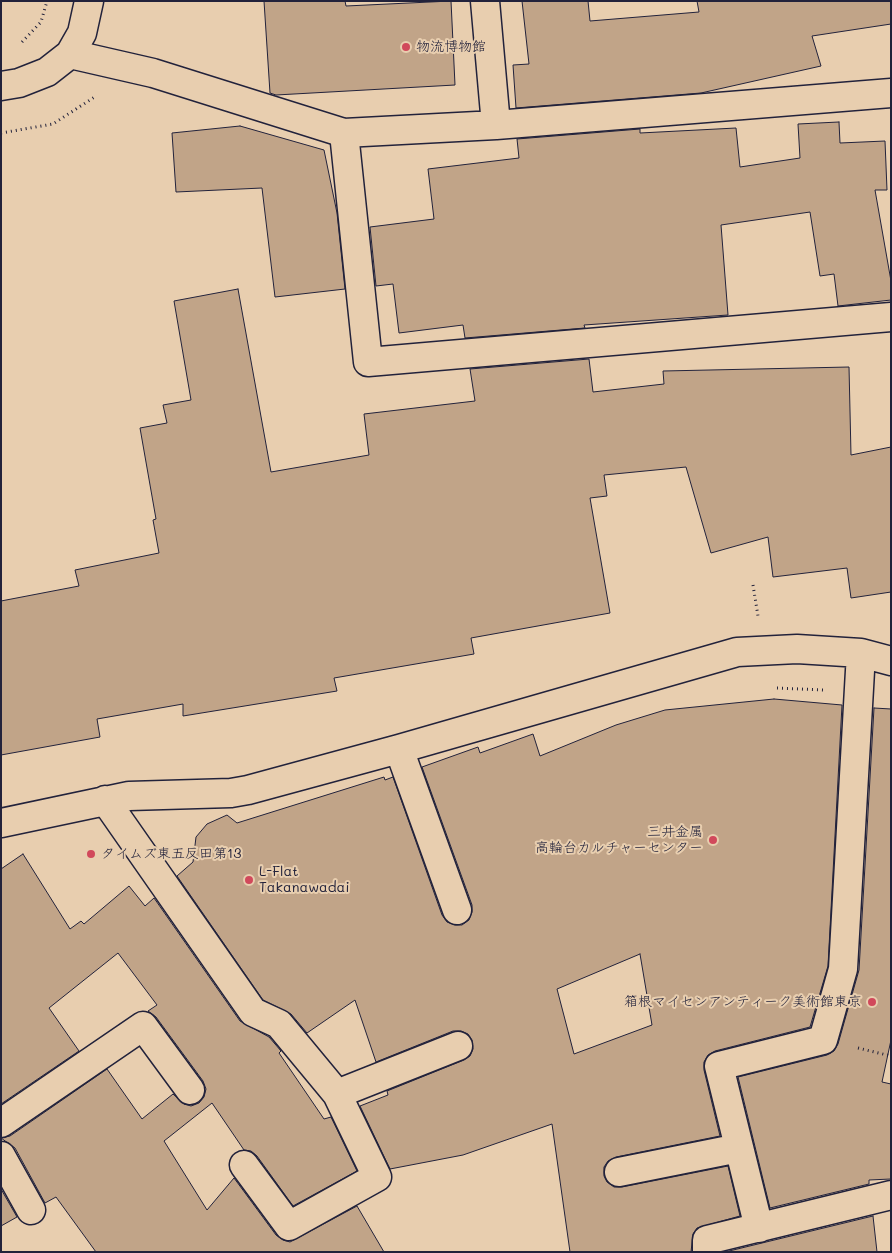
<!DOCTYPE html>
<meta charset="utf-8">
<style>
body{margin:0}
#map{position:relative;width:892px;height:1253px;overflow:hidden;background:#e8ceaf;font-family:Mali,sans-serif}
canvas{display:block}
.frame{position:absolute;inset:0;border:2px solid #22223b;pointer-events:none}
</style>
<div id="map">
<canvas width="892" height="1253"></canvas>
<div class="frame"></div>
</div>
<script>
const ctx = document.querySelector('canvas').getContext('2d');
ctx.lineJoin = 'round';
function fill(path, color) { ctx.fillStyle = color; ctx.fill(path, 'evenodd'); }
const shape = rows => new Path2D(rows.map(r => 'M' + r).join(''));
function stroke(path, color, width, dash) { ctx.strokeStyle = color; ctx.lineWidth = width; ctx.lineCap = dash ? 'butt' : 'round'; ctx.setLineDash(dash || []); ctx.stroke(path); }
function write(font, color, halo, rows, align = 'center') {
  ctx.font = font + ' Mali,"Klee One",sans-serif'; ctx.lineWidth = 4; ctx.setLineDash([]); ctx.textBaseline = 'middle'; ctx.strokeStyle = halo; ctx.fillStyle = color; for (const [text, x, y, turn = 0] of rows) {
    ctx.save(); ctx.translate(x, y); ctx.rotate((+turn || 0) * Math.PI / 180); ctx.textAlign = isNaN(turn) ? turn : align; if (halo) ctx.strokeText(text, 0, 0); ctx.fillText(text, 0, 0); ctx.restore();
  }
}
const building = shape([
 [264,1,345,1,346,6,451,1,455,85,276,95,270,93,264,1],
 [522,1,588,1,590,21,699,12,697,1,891,1,891,24,812,36,821,66,701,93,516,108,513,65,529,64,522,1],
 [839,122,840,143,885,141,887,190,875,190,891,281,891,300,838,306,834,274,820,276,810,212,721,225,728,315,584,325,585,328,465,338,463,325,399,333,393,284,376,286,370,227,434,219,428,169,519,158,517,139,640,129,640,133,736,128,740,167,800,158,798,124,839,122],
 [240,126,324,150,337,213,345,289,275,297,262,188,176,192,172,133,240,126],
 [238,289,271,472,369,455,364,414,475,401,470,369,589,359,593,392,664,384,663,371,849,367,851,455,891,447,891,592,851,598,847,568,773,577,768,537,711,553,686,467,604,475,607,496,590,498,610,613,471,638,474,654,334,678,337,691,183,716,183,704,97,719,100,737,1,755,1,601,79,586,75,570,159,553,153,520,156,519,140,428,167,423,163,405,191,400,174,301,238,289],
 [774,699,842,705,828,966,810,1027,715,1051,708,1055,704,1062,704,1070,720,1136,616,1157,608,1161,604,1167,604,1176,607,1182,614,1187,622,1187,728,1166,740,1216,697,1228,693,1234,691,1252,570,1252,552,1124,463,1155,390,1169,360,1106,388,1095,387,1091,464,1060,470,1056,473,1049,472,1040,468,1034,461,1031,453,1031,376,1062,355,1000,307,1033,291,1014,263,1000,177,876,193,862,196,837,207,824,227,815,237,823,384,777,385,780,393,777,442,915,447,922,455,925,462,925,469,920,472,912,472,905,422,767,478,747,480,753,533,734,540,756,616,725,665,710,774,699],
 [640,954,652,1025,574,1054,557,989,640,954],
 [874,708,891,709,891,1040,882,1082,891,1084,891,1179,869,1180,869,1184,770,1208,738,1077,827,1055,834,1051,838,1044,859,970,874,708],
 [23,854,70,929,81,921,84,924,129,886,145,906,154,898,240,1021,269,1037,281,1051,279,1053,324,1119,331,1117,357,1171,293,1206,257,1156,251,1151,244,1150,212,1103,164,1141,207,1210,234,1178,276,1235,283,1240,290,1242,357,1206,384,1252,96,1252,56,1197,45,1203,15,1148,1,1138,10,1136,107,1069,142,1119,173,1094,184,1104,191,1106,199,1103,204,1097,206,1089,203,1081,156,1017,148,1011,157,1005,118,953,49,1008,79,1051,1,1104,1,869,23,854],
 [1,1189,17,1217,1,1226,1,1189],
 [873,1216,877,1252,725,1252,873,1216]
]);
const path = shape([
 [22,42,41,22,47,1],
 [1,133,53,124,96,96],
 [753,585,758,616],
 [777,688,823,690],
 [858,1048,891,1056]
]);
const minor = shape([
 [485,1,496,125],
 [70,54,153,73,344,133,496,125,891,93],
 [1,86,19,83,47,72,70,54,82,33,89,1],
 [344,133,368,362,891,317],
 [399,749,457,910],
 [105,800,253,1012,279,1024,337,1094],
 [1,823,129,796,231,793,248,790,399,749,737,652,797,649,861,653,891,661],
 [1,1123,143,1026,190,1090],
 [1,1156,31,1210],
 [244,1165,289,1226,377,1177,337,1094,458,1046],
 [619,1172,739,1148],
 [759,1228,719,1066,823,1040,843,969,861,653],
 [707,1252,707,1240,891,1195]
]);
const markers = [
 [406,47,5,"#d1495b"],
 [713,840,5,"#d1495b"],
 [91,854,5,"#d1495b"],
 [249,880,5,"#d1495b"],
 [872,1002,5,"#d1495b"]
];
const poiNames = [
 ["物流博物館",416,47],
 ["三井金属",703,832,"right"],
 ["高輪台カルチャーセンター",703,848,"right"],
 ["タイムズ東五反田第13",101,854],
 ["L-Flat",259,872],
 ["Takanawadai",259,888],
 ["箱根マイセンアンティーク美術館東京",862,1002,"right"]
];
fill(building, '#c1a488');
stroke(building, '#22223b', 1);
stroke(minor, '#22223b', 31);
stroke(path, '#22223b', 3, [1, 4]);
stroke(minor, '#e8ceaf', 28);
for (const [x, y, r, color] of markers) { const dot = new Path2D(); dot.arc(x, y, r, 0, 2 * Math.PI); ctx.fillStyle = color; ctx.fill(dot); stroke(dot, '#e8ceaf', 2); }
write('14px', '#22223b', '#e8ceaf', poiNames, 'left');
</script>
